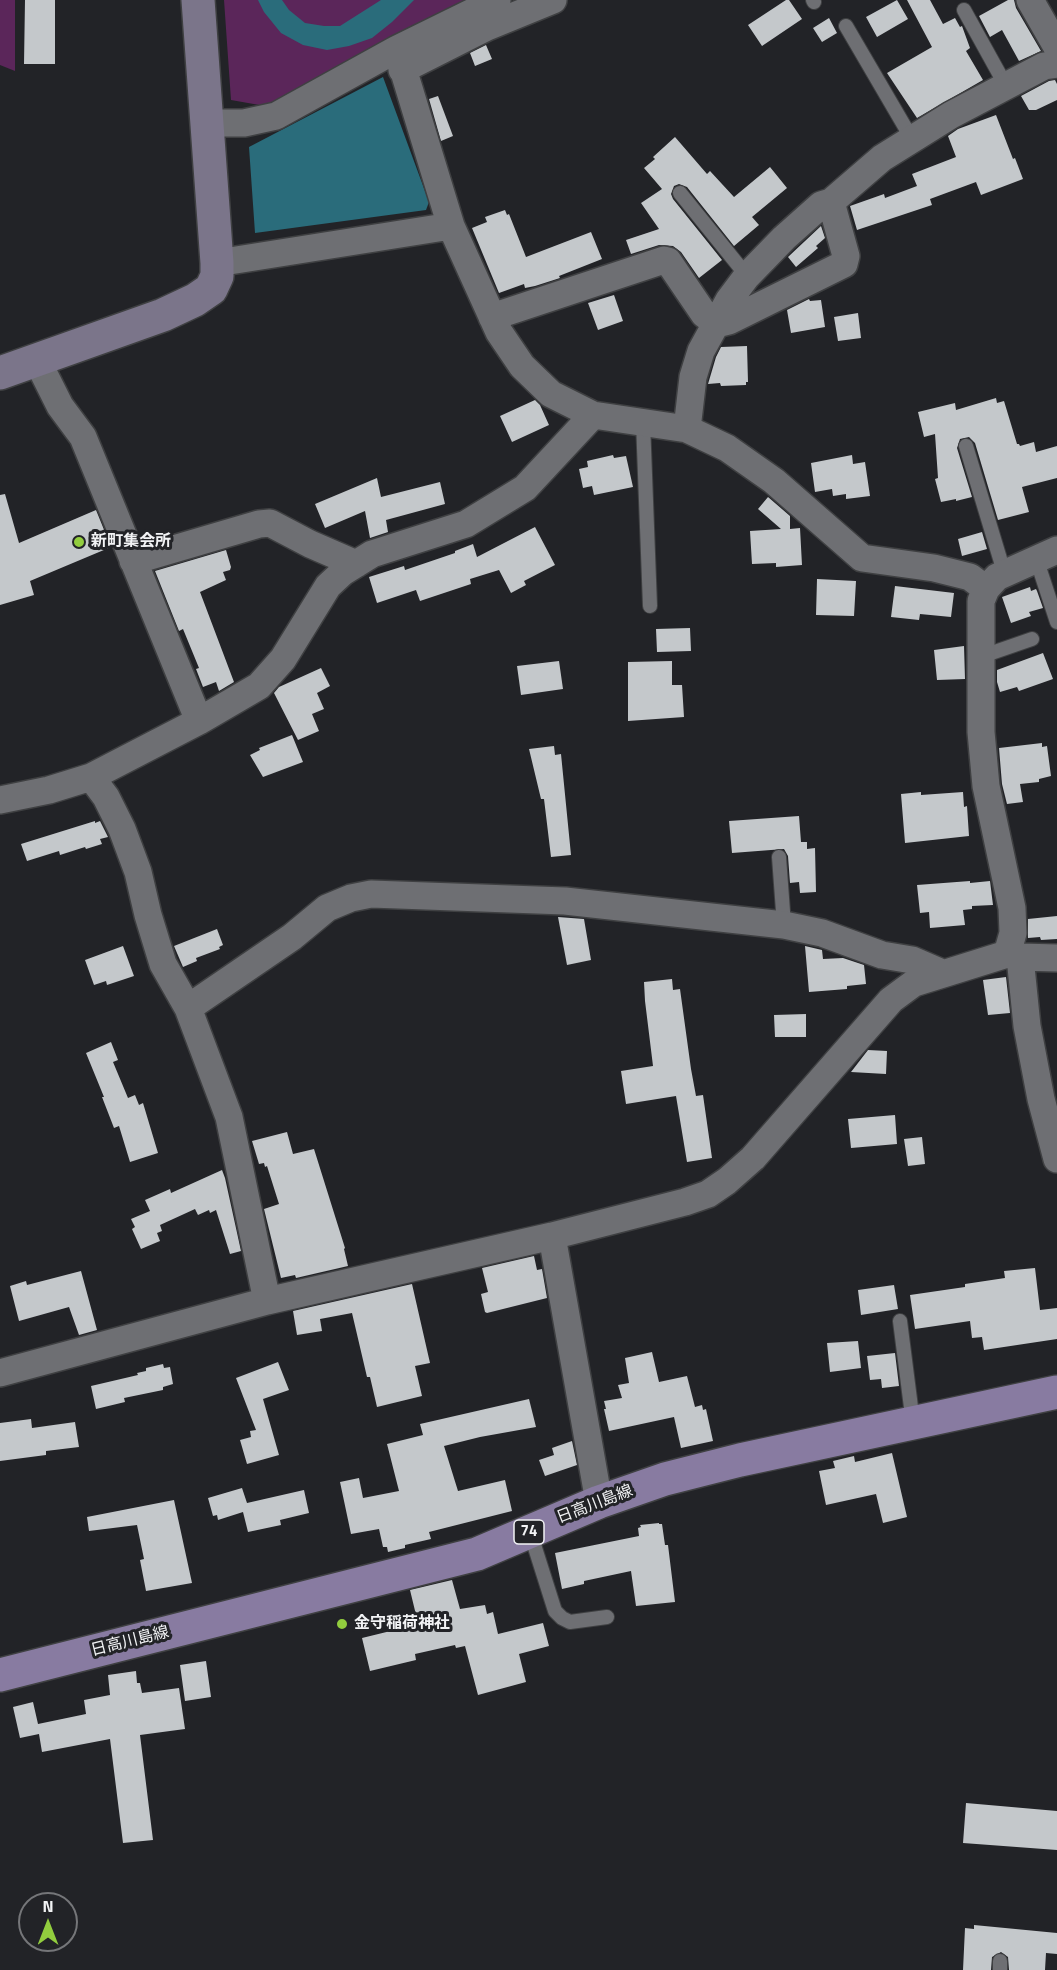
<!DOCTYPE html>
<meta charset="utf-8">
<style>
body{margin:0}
#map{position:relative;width:1057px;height:1970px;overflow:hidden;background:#222327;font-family:"Titillium Web",sans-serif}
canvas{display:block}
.north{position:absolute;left:18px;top:1892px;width:60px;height:60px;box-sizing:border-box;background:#222327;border:2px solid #757679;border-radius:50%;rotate:0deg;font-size:16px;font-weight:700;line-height:24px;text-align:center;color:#f2f3f5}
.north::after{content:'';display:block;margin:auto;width:21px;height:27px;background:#92cd3e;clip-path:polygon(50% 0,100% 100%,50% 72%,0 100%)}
</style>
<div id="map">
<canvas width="1057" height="1970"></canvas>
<div class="north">N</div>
</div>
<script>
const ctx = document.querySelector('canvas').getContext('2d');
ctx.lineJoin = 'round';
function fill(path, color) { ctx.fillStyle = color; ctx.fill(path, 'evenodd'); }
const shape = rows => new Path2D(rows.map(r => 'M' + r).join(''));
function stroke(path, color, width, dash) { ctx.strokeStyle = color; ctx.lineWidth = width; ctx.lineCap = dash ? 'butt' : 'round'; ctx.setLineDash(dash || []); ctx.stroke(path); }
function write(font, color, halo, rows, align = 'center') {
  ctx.font = font + ' "Titillium Web","Noto Sans JP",sans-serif'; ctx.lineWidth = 6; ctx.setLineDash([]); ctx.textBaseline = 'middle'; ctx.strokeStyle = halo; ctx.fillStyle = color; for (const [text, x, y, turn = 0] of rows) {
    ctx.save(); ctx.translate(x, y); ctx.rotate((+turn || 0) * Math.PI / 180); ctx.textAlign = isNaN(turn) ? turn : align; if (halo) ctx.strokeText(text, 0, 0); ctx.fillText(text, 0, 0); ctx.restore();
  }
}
const green = shape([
 [0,0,15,0,15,71,0,65],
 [224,0,481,0,265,106,231,100]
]);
const water = shape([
 [258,0,282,0,289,10,305,23,324,26,340,26,381,0,414,0,392,22,372,38,349,46,327,50,303,45,281,33,264,12],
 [383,77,429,202,426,210,255,233,249,147]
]);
const building = shape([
 [25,0,55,0,55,64,24,64],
 [786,0,789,0,802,19,762,46,748,25],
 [897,0,908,19,877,37,866,17],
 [907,0,930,0,943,24,955,18,960,27,962,26,970,48,966,51,983,80,917,118,887,73,932,47],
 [1008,0,1014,0,1016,8,1041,51,1019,61,1002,30,990,37,979,16],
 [829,18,837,33,822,42,813,28],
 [486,45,492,59,475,66,470,53],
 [1055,80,1057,84,1057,100,1036,110,1029,110,1021,96,1049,81],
 [438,96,453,136,441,141,429,99],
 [996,115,1013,159,1015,158,1023,179,981,195,976,182,930,199,932,205,857,230,850,206,884,194,885,198,917,186,912,174,956,157,948,136,958,129],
 [675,137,707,174,710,171,734,197,770,167,787,188,752,217,759,225,734,246,687,187,679,184,674,186,671,194,673,199,722,260,699,278,681,252,673,246,659,245,631,254,626,240,659,229,641,203,662,189,644,168,655,159,653,157],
 [505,210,507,215,509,214,526,257,591,232,602,259,559,276,560,278,535,286,525,288,524,284,499,293,472,228,487,222,485,217],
 [821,226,825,238,816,246,818,248,796,267,788,257],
 [614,295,623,321,598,330,588,303],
 [809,299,810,301,821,300,825,327,791,333,787,310],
 [858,313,861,338,838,341,834,317],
 [747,346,748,382,746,382,746,385,721,386,720,383,708,384,716,357,721,347],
 [996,398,997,403,1004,401,1017,444,1019,444,1020,446,1034,442,1036,452,1057,446,1057,478,1022,487,1029,512,998,520,975,443,969,437,960,439,957,448,972,497,956,501,956,499,941,502,935,479,938,478,935,434,924,437,918,412,955,403,956,410],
 [535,400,540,405,549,425,512,442,500,416],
 [613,455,614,458,626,456,633,487,594,495,592,486,583,488,579,469,588,467,587,461],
 [852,455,853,464,865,462,870,496,846,499,846,494,833,496,832,489,815,492,811,463],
 [377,478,381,497,440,482,445,504,386,520,388,532,370,538,365,511,325,528,315,504],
 [5,494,19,543,96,510,111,547,30,581,34,595,0,605,0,495],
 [768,497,790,516,790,529,800,528,802,565,776,567,776,563,752,564,750,531,781,529,758,509],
 [535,527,555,565,524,581,526,585,511,593,499,570,470,579,471,584,420,601,416,590,377,603,369,577,404,566,405,570,455,553,455,551,473,544,477,557],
 [982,532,987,549,962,556,958,539],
 [226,550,231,567,230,570,223,572,226,580,200,592,234,682,219,691,216,682,203,687,196,669,199,668,183,629,179,631,155,571],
 [817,579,856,581,854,616,816,615],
 [895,586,954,593,951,617,920,614,919,620,891,617],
 [1030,587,1031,591,1036,589,1037,591,1043,608,1029,612,1031,616,1011,623,1002,597],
 [690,628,691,651,657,652,656,629],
 [964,646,965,679,937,680,934,650],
 [1043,653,1053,679,1019,691,1017,687,1000,692,997,682,997,670],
 [559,661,563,689,521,695,517,666],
 [672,661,672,685,682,685,684,717,628,721,628,662],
 [321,668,330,686,317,693,324,709,312,714,319,731,298,740,274,693,279,687],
 [292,735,303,762,263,777,250,755,260,750,259,748],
 [1042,743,1042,747,1047,746,1051,776,1039,779,1039,782,1020,784,1023,802,1007,804,1002,784,999,748],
 [554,746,555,755,561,754,571,855,551,857,544,799,541,799,529,749],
 [921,792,921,795,963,792,964,807,967,806,969,836,905,843,901,794],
 [799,816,801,842,807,842,807,849,815,848,816,892,800,893,799,882,790,883,788,856,784,849,732,853,729,821],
 [95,821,95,823,100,821,108,837,100,839,102,844,86,849,85,847,60,855,59,851,27,861,21,844],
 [970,881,970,883,990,881,993,905,972,906,972,909,963,910,965,925,930,928,929,912,920,913,917,885],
 [1057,916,1057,939,1041,940,1040,937,1028,938,1028,919],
 [558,917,584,919,591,960,567,965],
 [217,929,223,945,219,947,220,949,196,958,197,961,183,967,174,946],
 [123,946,134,976,107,985,106,981,94,985,85,960],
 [805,946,822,950,823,959,843,958,864,965,866,984,847,986,847,989,809,992],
 [1006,977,1010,1013,988,1015,983,980],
 [672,979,673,990,680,989,691,1069,696,1096,703,1095,712,1158,687,1162,676,1096,626,1104,621,1071,653,1066,645,1001,644,982],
 [806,1014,806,1037,775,1037,774,1015],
 [111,1042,118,1060,113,1062,128,1098,135,1095,139,1105,143,1103,158,1153,130,1162,119,1126,114,1128,102,1097,104,1097,86,1053],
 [868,1050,887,1051,886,1074,851,1072],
 [895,1115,897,1144,851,1148,848,1119],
 [287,1132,293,1154,314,1149,345,1248,344,1249,348,1266,296,1278,295,1275,281,1278,264,1209,279,1204,267,1166,265,1167,264,1163,259,1164,252,1141],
 [922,1137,925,1164,908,1166,904,1139],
 [222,1170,225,1178,241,1251,230,1254,216,1210,210,1213,209,1210,198,1215,195,1209,160,1225,162,1231,157,1233,160,1241,141,1249,132,1229,135,1227,131,1219,150,1211,145,1200,170,1189,171,1193],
 [534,1256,537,1270,542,1269,547,1298,487,1313,485,1312,481,1294,488,1292,482,1268],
 [1035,1268,1040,1310,1057,1308,1057,1339,984,1350,982,1337,972,1338,970,1321,915,1329,910,1295,965,1287,965,1284,1005,1278,1004,1271],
 [81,1271,97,1330,79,1335,69,1307,19,1321,10,1286,26,1281,27,1285],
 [412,1284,430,1363,415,1366,422,1396,377,1407,370,1377,367,1377,352,1313,320,1319,322,1331,297,1335,293,1311],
 [894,1285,898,1309,861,1315,858,1290],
 [858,1341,861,1368,830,1372,827,1343],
 [652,1352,659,1382,687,1376,695,1407,702,1405,703,1410,706,1409,713,1441,681,1448,674,1417,609,1431,604,1409,606,1409,604,1401,622,1398,618,1385,629,1383,625,1358],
 [895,1353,899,1386,882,1388,881,1379,870,1380,867,1356],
 [278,1362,289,1390,263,1399,279,1455,247,1464,240,1440,251,1437,250,1431,256,1430,236,1378],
 [163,1364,164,1368,170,1367,173,1384,163,1387,163,1390,124,1398,125,1402,96,1409,91,1386,138,1375,137,1373,146,1371,146,1368],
 [529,1399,536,1427,480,1437,444,1446,458,1491,505,1480,512,1511,429,1532,431,1539,405,1545,405,1548,388,1552,387,1547,383,1547,379,1529,351,1534,340,1482,359,1478,363,1498,399,1491,387,1444,423,1435,420,1424],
 [31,1419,32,1428,75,1422,79,1447,46,1451,46,1455,0,1461,0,1423],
 [572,1441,577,1465,545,1476,539,1460,554,1455,552,1448],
 [892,1453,907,1517,883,1523,876,1494,826,1505,819,1471,835,1468,833,1461,854,1456,855,1462],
 [242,1488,247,1503,304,1490,309,1513,280,1520,281,1525,248,1532,243,1512,218,1520,217,1515,213,1516,208,1498],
 [174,1500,192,1583,146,1591,140,1560,144,1559,137,1525,89,1531,87,1517],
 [659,1523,659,1524,662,1524,665,1545,668,1545,675,1602,636,1606,631,1571,584,1581,584,1584,562,1589,555,1553,639,1536,638,1528,641,1527,640,1525],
 [452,1580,460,1609,485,1605,487,1614,493,1612,498,1634,543,1623,549,1646,519,1654,526,1682,478,1695,465,1646,456,1648,455,1645,415,1654,416,1660,370,1671,362,1638,411,1626,410,1621,417,1619,410,1590],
 [206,1661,211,1697,185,1701,180,1665],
 [136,1671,137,1683,140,1683,142,1693,179,1688,185,1729,140,1735,153,1840,123,1843,110,1739,42,1752,39,1734,20,1738,13,1707,33,1702,38,1724,86,1714,84,1700,110,1695,108,1675],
 [966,1803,1057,1811,1057,1850,963,1843],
 [974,1925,1057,1933,1057,1954,1046,1953,1045,1970,1009,1970,1008,1957,1001,1952,992,1957,991,1970,963,1970,965,1928,974,1929]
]);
const lane = shape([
 [813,0,814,2],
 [964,10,1006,86],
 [846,26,912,139],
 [680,193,747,276],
 [643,422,650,606],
 [966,446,1004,572],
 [1036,558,1057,622],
 [980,657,1032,639],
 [779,857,784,925],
 [900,1321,913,1423],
 [530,1532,555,1611,562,1618,570,1622,607,1617],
 [1000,1970,1000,1961]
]);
const street = shape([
 [1030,0,1057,47],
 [397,49,497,0],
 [402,70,487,27,553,0],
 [207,123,244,123,276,116,397,49,451,226,499,332,522,366,551,394,593,415,687,429,727,448,774,481,862,558,934,568,970,577,986,589],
 [217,263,451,226],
 [492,317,664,260,668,261,704,314,717,324,729,321,844,264,846,256,831,202,882,158,951,115,1044,66,1057,64],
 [37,360,60,406,83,437,199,721],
 [687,429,693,377,701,351,729,300,747,276,784,238,821,205,831,202],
 [133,561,259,524,270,523,310,544,356,564],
 [91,777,106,797,122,829,138,872,148,915,163,964,188,1008,229,1117,267,1301],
 [0,800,49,790,91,777,199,721,259,686,283,659,328,586,343,572,372,554,466,524,525,488,593,415],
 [1007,954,1013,933,1012,908,986,786,981,732,981,601,986,589,997,577,1057,550],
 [1020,957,1027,1026,1041,1099,1057,1159],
 [188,1008,292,937,327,908,351,898,371,894,565,901,784,925,822,933,882,955,912,960,942,973],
 [552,1236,599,1502],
 [0,1373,267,1301,552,1236,685,1202,708,1194,727,1181,753,1158,891,1000,914,983,1007,954,1020,957,1057,958]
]);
const secondary = shape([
 [0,373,163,315,195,300,211,289,217,276,217,263,198,0]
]);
const primary = shape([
 [0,1675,477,1554,599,1502,665,1479,740,1460,1057,1392]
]);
const markers = [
 [79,542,6,"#92cd3e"],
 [342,1624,6,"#92cd3e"]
];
const shields = [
 [529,1532,30]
];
const shieldNames = [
 ["74",529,1532]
];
const poiNames = [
 ["新町集会所",91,542],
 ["金守稲荷神社",354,1624]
];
const streetNames = [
 ["日高川島線",595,1505,-21],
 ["日高川島線",130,1642,-14]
];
fill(green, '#5b265a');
fill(water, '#2a6c7b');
fill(building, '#c4c8cb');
stroke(lane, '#3f4042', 16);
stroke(street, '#3f4042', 30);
stroke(secondary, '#3f4042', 36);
stroke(primary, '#3f4042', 36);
stroke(lane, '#6e6f73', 14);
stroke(street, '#6e6f73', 27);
stroke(secondary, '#7b758a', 33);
stroke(primary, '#887ba1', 33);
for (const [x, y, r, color] of markers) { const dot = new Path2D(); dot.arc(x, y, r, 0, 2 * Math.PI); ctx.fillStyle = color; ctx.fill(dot); stroke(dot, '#222327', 2); }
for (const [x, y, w] of shields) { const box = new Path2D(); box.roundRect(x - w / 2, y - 12, w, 24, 4.5); ctx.fillStyle = '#222327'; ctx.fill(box); stroke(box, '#f2f3f5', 1.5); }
write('bold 15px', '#f2f3f5', null, shieldNames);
write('bold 16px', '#f2f3f5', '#222327', poiNames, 'left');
write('16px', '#f2f3f5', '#222327', streetNames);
</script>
